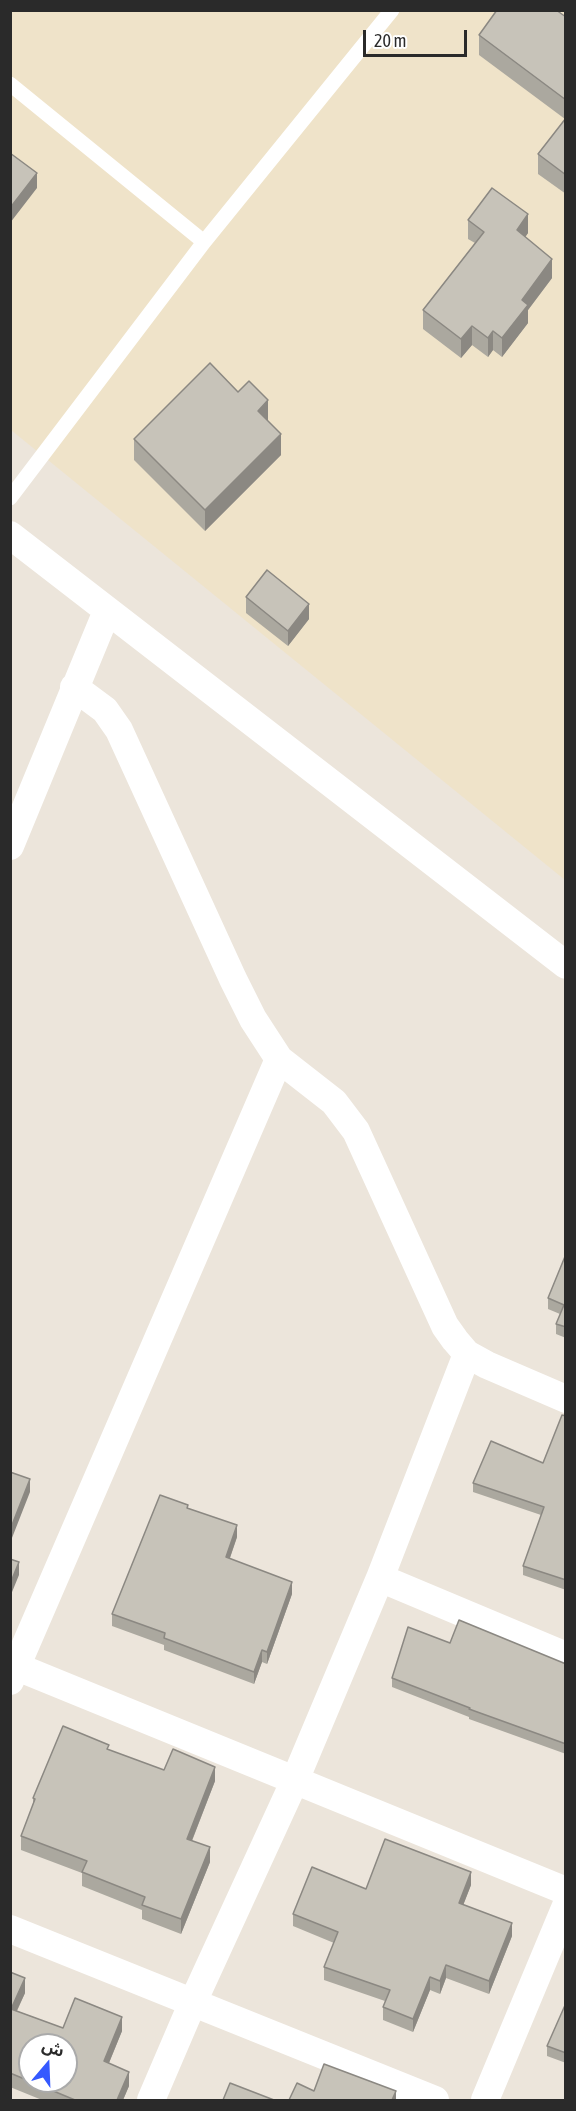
<!DOCTYPE html>
<meta charset="utf-8">
<style>
body{margin:0}
#map{position:relative;width:576px;height:2111px;overflow:hidden;background:#ece5db;font-family:"Asap Condensed","Noto Sans Arabic",sans-serif}
canvas{display:block}
.frame{position:absolute;inset:0;border:12px solid #2a2a2a;pointer-events:none}
.north{position:absolute;left:18px;top:2033px;width:60px;height:60px;box-sizing:border-box;background:#fff;border:2px solid #aaa;border-radius:50%;rotate:19deg;font-size:16px;font-weight:700;line-height:24px;text-align:center;color:#2a2a2a}
.north::after{content:'';display:block;margin:auto;width:21px;height:27px;background:#3559ff;clip-path:polygon(50% 0,100% 100%,50% 72%,0 100%)}
.scale{position:absolute;left:363px;top:30px;width:104px;height:27px;box-sizing:border-box;border:3px solid #2a2a2a;border-top:0;padding-left:8px;font-size:18px;line-height:21px;white-space:nowrap;color:#2a2a2a;-webkit-text-stroke:4px #fff;paint-order:stroke}
</style>
<div id="map">
<canvas width="576" height="2111"></canvas>
<div class="frame"></div>
<div class="north">ش</div>
<div class="scale">20 m</div>
</div>
<script>
const ctx = document.querySelector('canvas').getContext('2d');
ctx.lineJoin = 'round';
function fill(path, color) { ctx.fillStyle = color; ctx.fill(path, 'evenodd'); }
const shape = rows => new Path2D(rows.map(r => 'M' + r).join(''));
function stroke(path, color, width, dash) { ctx.strokeStyle = color; ctx.lineWidth = width; ctx.lineCap = dash ? 'butt' : 'round'; ctx.setLineDash(dash || []); ctx.stroke(path); }
const education = shape([
 [10,11,565,11,565,880,11,430]
]);
const lane = shape([
 [10,84,204,242],
 [10,498,204,242,392,10]
]);
const street = shape([
 [10,535,566,965],
 [74,687,105,710,119,730,233,979,253,1019,279,1059,334,1102,356,1131,445,1326,455,1340,467,1354,487,1365,566,1399],
 [10,846,107,611],
 [380,1578,566,1656],
 [10,1664,566,1891],
 [10,1681,279,1059],
 [10,1929,435,2100],
 [151,2100,193,2002,295,1780,380,1578,467,1354],
 [485,2100,566,1906]
]);
const wall = shape([
 [566,17,566,194,538,174,538,154,565,119,479,55,479,35],
 [468,220,528,233,525,237,552,278,528,310,528,323,502,357,493,350,488,357,472,345,461,358,423,329,423,310,475,243,468,239],
 [268,421,281,455,205,531,134,460,134,439],
 [246,597,309,619,288,646,246,613],
 [566,1254,566,1338,556,1334,556,1324,560,1314,548,1309,548,1298],
 [566,1416,566,1590,523,1575,523,1566,541,1515,473,1492,473,1483,543,1463],
 [188,1508,237,1537,230,1558,292,1594,267,1664,262,1662,254,1684,164,1650,164,1645,112,1626,112,1614],
 [450,1643,566,1664,566,1754,469,1719,469,1717,392,1687,392,1678],
 [109,1750,164,1770,215,1781,192,1841,210,1862,181,1934,142,1919,142,1910,82,1886,82,1873,21,1850,21,1836,33,1804,33,1798],
 [471,1885,463,1905,512,1936,489,1994,446,1978,440,1994,430,1990,413,2032,383,2020,383,2007,385,2001,324,1980,324,1967,334,1943,293,1926,293,1914,366,1889],
 [10,1972,25,1993,17,2011,63,2028,122,2031,109,2063,129,2086,123,2100,42,2100,10,2087],
 [566,2003,566,2063,547,2056,547,2046]
]);
const shadedWall = shape([
 [37,173,37,188,10,223,10,208],
 [528,214,528,233,517,249,517,230],
 [552,259,552,278,528,310,528,323,502,357,502,338,522,300],
 [472,326,472,345,461,358,461,339],
 [493,331,493,350,488,357,488,338],
 [268,400,268,421,258,411],
 [281,434,281,455,205,531,205,510],
 [309,604,309,619,288,646,288,631],
 [30,1479,30,1492,10,1543,10,1530],
 [237,1525,237,1537,226,1569,226,1557],
 [19,1562,19,1575,10,1597,10,1584],
 [292,1582,292,1594,267,1664,267,1652],
 [262,1650,262,1662,254,1684,254,1672],
 [215,1767,215,1781,187,1853,187,1839],
 [210,1847,210,1862,181,1934,181,1919],
 [471,1872,471,1885,459,1916,459,1903],
 [512,1923,512,1936,489,1994,489,1981],
 [446,1965,446,1978,440,1994,440,1981],
 [430,1977,430,1990,413,2032,413,2019],
 [25,1978,25,1993,11,2023,11,2009],
 [122,2017,122,2031,104,2075,104,2061],
 [129,2072,129,2086,123,2100,117,2100],
 [396,2091,396,2100,392,2100]
]);
const building = shape([
 [497,10,556,10,566,17,566,100,479,35,497,10],
 [566,118,566,175,538,154,566,118],
 [10,153,37,173,10,208,10,153],
 [492,188,528,214,517,230,552,259,522,300,528,305,502,338,493,331,488,338,472,326,461,339,423,310,484,232,468,220,492,188],
 [210,363,238,392,249,381,268,400,258,411,281,434,205,510,134,439,210,363],
 [267,570,309,604,288,631,246,597,267,570],
 [566,1254,566,1327,556,1324,564,1305,548,1298,566,1254],
 [562,1415,566,1416,566,1580,523,1566,544,1507,473,1483,491,1441,543,1463,562,1415],
 [10,1472,30,1479,10,1530,10,1472],
 [160,1495,188,1505,187,1508,237,1525,226,1557,292,1582,267,1652,262,1650,254,1672,164,1638,165,1633,112,1614,160,1495],
 [10,1559,19,1562,10,1584,10,1559],
 [459,1620,566,1664,566,1744,469,1709,470,1708,392,1678,408,1627,450,1643,459,1620],
 [63,1726,109,1745,107,1749,164,1770,173,1749,215,1767,187,1839,210,1847,181,1919,142,1905,145,1897,82,1872,87,1861,21,1836,35,1799,33,1798,63,1726],
 [385,1839,471,1872,459,1903,512,1923,489,1981,446,1965,440,1981,430,1977,413,2019,383,2007,390,1990,324,1967,338,1932,293,1914,312,1867,366,1889,385,1839],
 [10,1972,25,1978,11,2009,63,2028,75,1998,122,2017,104,2061,129,2072,117,2100,75,2100,10,2073,10,1972],
 [30,2045,66,2045,66,2081,30,2081,30,2045],
 [566,2003,566,2053,547,2046,566,2003],
 [324,2064,396,2091,392,2100,289,2100,297,2083,314,2091,324,2064],
 [230,2083,274,2100,223,2100,230,2083]
]);
fill(education, '#efe3c9');
stroke(lane, '#fff', 15);
stroke(street, '#fff', 28);
fill(wall, '#aba89f');
fill(shadedWall, '#8b8882');
fill(building, '#c7c3b9');
stroke(building, '#8b8882', 1.5);
</script>
